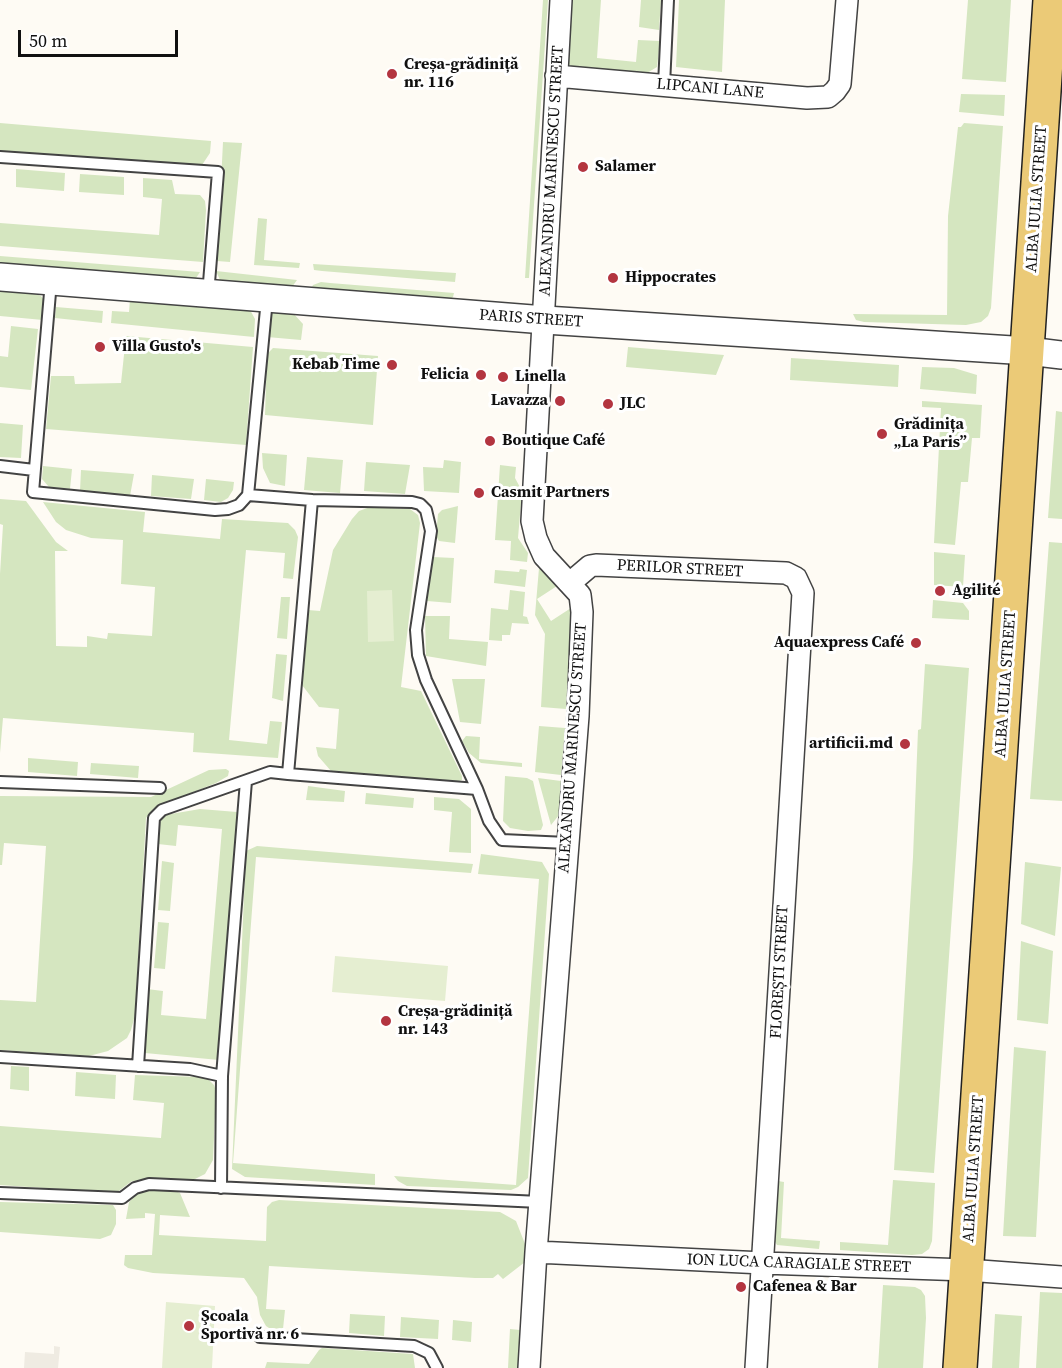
<!DOCTYPE html>
<meta charset="utf-8">
<style>
body{margin:0}
#map{position:relative;width:1062px;height:1368px;overflow:hidden;background:#fefbf4;font-family:"Source Serif 4",serif}
canvas{display:block}
.scale{position:absolute;left:18px;top:30px;width:160px;height:27px;box-sizing:border-box;border:3px solid #101010;border-top:0;padding-left:8px;font-size:18px;line-height:21px;white-space:nowrap;color:#101010;-webkit-text-stroke:4px #fff;paint-order:stroke}
</style>
<div id="map">
<canvas width="1062" height="1368"></canvas>
<div class="scale">50 m</div>
</div>
<script>
const ctx = document.querySelector('canvas').getContext('2d');
ctx.lineJoin = 'round';
function fill(path, color) { ctx.fillStyle = color; ctx.fill(path, 'evenodd'); }
const shape = rows => new Path2D(rows.map(r => 'M' + r).join(''));
function stroke(path, color, width, dash) { ctx.strokeStyle = color; ctx.lineWidth = width; ctx.lineCap = dash ? 'butt' : 'round'; ctx.setLineDash(dash || []); ctx.stroke(path); }
function write(font, color, halo, rows, align = 'center') {
  ctx.font = font + ' "Source Serif 4",serif'; ctx.lineWidth = 6; ctx.setLineDash([]); ctx.textBaseline = 'middle'; ctx.strokeStyle = halo; ctx.fillStyle = color; for (const [text, x, y, turn = 0] of rows) {
    ctx.save(); ctx.translate(x, y); ctx.rotate((+turn || 0) * Math.PI / 180); ctx.textAlign = isNaN(turn) ? turn : align; if (halo) ctx.strokeText(text, 0, 0); ctx.fillText(text, 0, 0); ctx.restore();
  }
}
const green = shape([
 [543,0,548,0,529,278,525,278],
 [569,0,601,0,597,58,636,62,638,40,660,41,657,67,647,73,570,68,566,64],
 [641,0,661,0,659,30,639,27],
 [679,0,725,0,722,72,676,67],
 [968,0,1011,0,1006,82,962,79],
 [961,94,1005,95,1004,116,959,112],
 [0,123,211,141,210,153,202,165,194,165,0,152],
 [964,123,1003,126,991,308,988,316,981,322,966,325,864,322,856,320,853,314,947,315,948,216,958,127,961,127],
 [223,142,242,143,230,262,217,261],
 [16,169,65,173,64,191,16,187],
 [80,174,124,177,124,195,79,192],
 [143,178,172,180,175,194,200,195,205,201,206,210,203,262,0,246,0,223,159,235,162,199,143,197],
 [258,218,267,219,264,260,300,263,299,268,254,265],
 [0,256,200,272,196,278,189,280,0,266],
 [313,264,456,273,455,282,322,271,314,270],
 [216,271,297,280,292,287,226,284,220,280],
 [321,282,330,283,454,293,453,297,449,301,311,289,313,285],
 [0,289,28,291,41,296,44,300,43,320,0,316],
 [130,299,249,308,255,319,254,337,111,323,112,311,129,312],
 [56,307,103,311,102,323,55,318],
 [273,312,293,313,303,324,301,340,267,337,268,318],
 [11,326,38,329,31,390,0,387,0,356,8,357],
 [126,336,253,347,246,445,46,429,51,376,74,376,75,384,121,383],
 [628,347,724,355,716,375,626,367],
 [273,348,378,356,373,425,265,415,267,354],
 [791,358,899,365,898,387,790,380],
 [922,367,954,368,977,375,976,394,920,389],
 [922,401,982,405,980,438,972,438,968,482,961,482,955,545,934,543,941,408,922,407],
 [1056,411,1062,412,1062,519,1048,518],
 [0,423,23,425,21,458,0,457],
 [262,453,287,455,285,486,270,483,263,468],
 [307,457,343,460,340,493,304,490],
 [444,460,461,462,459,493,424,491,423,467,443,468],
 [366,462,410,465,405,494,364,491],
 [500,465,516,467,515,478,522,491,518,538,528,553,527,562,510,560,511,541,495,540],
 [43,466,72,469,70,489,49,487,42,479],
 [81,470,134,474,130,496,80,491],
 [152,475,194,479,191,499,151,496],
 [206,479,234,482,233,490,228,498,221,502,204,500],
 [0,499,26,501,56,542,68,551,55,551,56,646,87,647,87,636,107,639,108,633,152,636,155,587,121,584,123,540,91,538,66,530,56,522,43,502,145,512,143,532,220,539,222,519,288,523,295,530,298,537,293,579,283,578,285,553,246,550,229,740,267,744,270,721,282,722,278,758,193,752,194,733,3,718,0,753,0,574,3,525,0,524],
 [458,506,455,543,439,541,436,536,438,514,442,510],
 [370,507,410,509,418,515,420,523,401,687,421,691,462,776,462,780,450,784,331,771,318,756,316,747,336,749,339,709,319,707,302,685,308,610,320,611,333,550,352,519,359,511],
 [1049,542,1062,543,1062,801,1030,799],
 [934,552,965,555,963,587,934,585],
 [433,557,454,558,451,603,427,601],
 [539,568,557,586,537,599,551,621,571,608,566,709,541,707,545,634,535,615],
 [520,569,527,570,525,587,494,583,495,570,519,572],
 [510,590,525,592,523,616,527,617,529,624,512,623,510,635,502,635,502,641,489,640,491,608,508,610],
 [281,597,290,597,287,639,277,638],
 [933,600,963,603,969,611,969,620,932,618],
 [425,616,450,616,449,639,488,642,486,666,426,656],
 [276,654,287,655,283,701,272,698],
 [925,664,969,668,934,1173,894,1170,913,857,918,730,921,729],
 [452,679,485,679,481,724,460,722],
 [539,726,565,728,561,775,535,772],
 [466,736,480,737,479,759,522,763,522,767,481,763,469,753,462,741],
 [28,758,78,762,77,776,28,772],
 [91,763,139,766,138,778,90,774],
 [226,769,229,771,228,776,216,783,154,808,146,818,135,1015,131,1030,127,1038,108,1051,89,1056,0,1050,0,1000,36,1002,46,846,4,843,2,865,0,865,0,796,151,797,209,770],
 [505,776,527,778,533,781,543,825,541,830,528,831,510,828,503,821],
 [538,778,561,781,561,801,559,815,551,825],
 [308,786,345,791,344,802,306,800],
 [366,793,414,798,413,808,365,804],
 [434,797,459,799,471,809,471,853,449,852,452,812,434,810],
 [200,809,237,812,219,1060,145,1053,147,989,163,991,161,1015,206,1019,222,829,178,825,176,846,158,844,159,823,165,815],
 [257,846,473,864,471,873,256,857,233,1163,375,1174,375,1185,245,1177,232,1169,246,851],
 [481,854,542,862,549,874,528,1178,518,1187,511,1190,407,1186,398,1181,394,1176,516,1185,539,879,478,874],
 [162,861,174,863,170,911,158,910],
 [1025,862,1061,867,1055,936,1021,924],
 [158,922,169,923,165,969,154,968],
 [1021,941,1053,951,1048,1024,1017,1020],
 [1014,1047,1046,1051,1036,1237,1003,1236],
 [11,1066,29,1067,29,1091,10,1089],
 [76,1072,116,1075,115,1099,75,1096],
 [135,1075,202,1077,208,1079,214,1085,216,1091,213,1160,205,1174,193,1180,132,1181,116,1193,0,1185,0,1126,161,1138,164,1103,133,1100],
 [893,1180,935,1183,932,1241,929,1249,922,1254,912,1255,840,1250,840,1242,888,1245],
 [778,1181,784,1182,781,1238,820,1241,819,1249,777,1245,772,1237,776,1183],
 [148,1190,175,1191,180,1193,190,1217,160,1215,159,1235,266,1241,267,1207,272,1202,279,1200,500,1212,516,1221,527,1249,525,1262,503,1279,498,1274,493,1278,475,1278,269,1266,266,1309,285,1310,283,1329,269,1328,266,1326,260,1315,257,1297,244,1278,153,1273,128,1268,124,1265,125,1255,152,1255,155,1214,145,1213,145,1218,126,1219,129,1202,137,1194],
 [0,1202,113,1205,116,1210,116,1224,111,1235,100,1239,0,1232],
 [883,1285,915,1287,921,1290,925,1296,926,1318,923,1368,878,1368],
 [1040,1292,1062,1293,1062,1368,1036,1368],
 [350,1314,385,1316,384,1336,349,1333],
 [995,1314,1022,1316,1019,1368,992,1368],
 [401,1317,439,1320,438,1339,400,1337],
 [453,1320,472,1322,471,1342,452,1340],
 [510,1329,520,1330,518,1368,508,1368],
 [322,1348,413,1354,415,1368,265,1368,267,1362,309,1364,319,1350]
]);
const pitch = shape([
 [392,590,394,641,368,642,367,591],
 [335,956,448,966,445,1001,332,992],
 [166,1302,215,1306,212,1368,162,1368]
]);
const plaza = shape([
 [54,1346,60,1347,58,1368,24,1368,25,1352,54,1354]
]);
const service = shape([
 [664,85,668,0],
 [0,157,218,172,208,295],
 [51,281,33,492,215,510,228,509,239,505,248,495,267,299],
 [0,466,34,470],
 [248,495,312,500,412,502,420,504,426,510,431,531,416,630,418,655,426,680,477,789],
 [312,500,288,774,477,789,489,821,502,840,567,843],
 [0,782,160,788],
 [0,1057,190,1069,222,1076,221,1188],
 [138,1066,154,818,162,810,270,772,288,774],
 [222,1076,246,781],
 [0,1193,122,1198,135,1188,149,1184,540,1202],
 [260,1337,414,1346,429,1353,437,1368]
]);
const minor = shape([
 [556,76,807,98,828,97,835,91,840,84,847,0],
 [570,583,590,566,596,565,786,573,796,578,803,593,756,1368],
 [536,1252,763,1263,967,1270,1062,1277],
 [529,1368,536,1252,578,716,582,612,580,595,544,556,536,538,532,521,561,0]
]);
const tertiary = shape([
 [0,277,545,320,1028,351,1062,355]
]);
const primary = shape([
 [960,1368,1050,0]
]);
const markers = [
 [392,74,6,"#b33540"],
 [583,167,6,"#b33540"],
 [613,278,6,"#b33540"],
 [100,347,6,"#b33540"],
 [392,365,6,"#b33540"],
 [481,375,6,"#b33540"],
 [503,377,6,"#b33540"],
 [560,401,6,"#b33540"],
 [608,404,6,"#b33540"],
 [882,434,6,"#b33540"],
 [490,441,6,"#b33540"],
 [479,493,6,"#b33540"],
 [940,591,6,"#b33540"],
 [916,643,6,"#b33540"],
 [905,744,6,"#b33540"],
 [386,1021,6,"#b33540"],
 [741,1287,6,"#b33540"],
 [189,1326,6,"#b33540"]
];
const poiNames = [
 ["Creșa-grădiniță",404,65],
 ["nr. 116",404,83],
 ["Salamer",595,167],
 ["Hippocrates",625,278],
 ["Villa Gusto's",112,347],
 ["Kebab Time",380,365,"right"],
 ["Felicia",469,375,"right"],
 ["Linella",515,377],
 ["Lavazza",548,401,"right"],
 ["JLC",620,404],
 ["Grădinița",894,425],
 ["„La Paris”",894,443],
 ["Boutique Café",502,441],
 ["Casmit Partners",491,493],
 ["Agilité",952,591],
 ["Aquaexpress Café",904,643,"right"],
 ["artificii.md",893,744,"right"],
 ["Creșa-grădiniță",398,1012],
 ["nr. 143",398,1030],
 ["Cafenea & Bar",753,1287],
 ["Şcoala",201,1317],
 ["Sportivă nr. 6",201,1335]
];
const streetNames = [
 ["LIPCANI LANE",710,89,5],
 ["ALEXANDRU MARINESCU STREET",552,171,-87],
 ["ALBA IULIA STREET",1037,199,-86],
 ["PARIS STREET",531,319,4],
 ["PERILOR STREET",680,569,3],
 ["ALBA IULIA STREET",1006,684,-86],
 ["ALEXANDRU MARINESCU STREET",573,748,-86],
 ["FLOREȘTI STREET",780,972,-87],
 ["ALBA IULIA STREET",974,1169,-86],
 ["ION LUCA CARAGIALE STREET",799,1264,2]
];
fill(green, '#d5e6c0');
fill(pitch, '#e5eed1');
fill(plaza, '#efebe2');
stroke(service, '#434343', 14);
stroke(minor, '#434343', 24);
stroke(tertiary, '#434343', 30);
stroke(primary, '#212121', 36);
stroke(service, '#fff', 10);
stroke(minor, '#fff', 21);
stroke(tertiary, '#fff', 27);
stroke(primary, '#ebca77', 33);
for (const [x, y, r, color] of markers) { const dot = new Path2D(); dot.arc(x, y, r, 0, 2 * Math.PI); ctx.fillStyle = color; ctx.fill(dot); stroke(dot, '#fff', 2); }
write('bold 16px', '#101010', '#fff', poiNames, 'left');
write('16px', '#101010', '#fff', streetNames);
</script>
